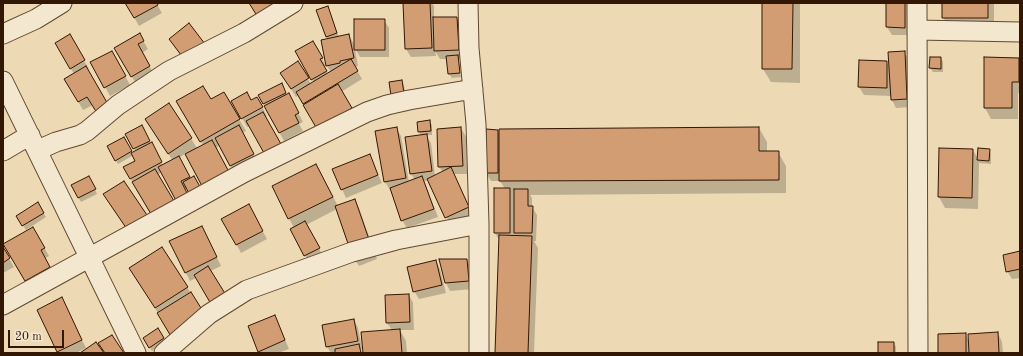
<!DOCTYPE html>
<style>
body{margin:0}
#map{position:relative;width:1023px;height:356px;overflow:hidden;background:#eddab5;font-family:"Old Standard TT",serif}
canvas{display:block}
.frame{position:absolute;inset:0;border:4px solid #321704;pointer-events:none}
.scale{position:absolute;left:8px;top:330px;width:56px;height:18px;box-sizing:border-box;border:2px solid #321704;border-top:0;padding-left:5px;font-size:12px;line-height:14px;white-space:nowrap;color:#321704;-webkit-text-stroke:3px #f3e7cf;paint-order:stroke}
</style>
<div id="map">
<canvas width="1023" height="356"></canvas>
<div class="frame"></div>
<div class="scale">20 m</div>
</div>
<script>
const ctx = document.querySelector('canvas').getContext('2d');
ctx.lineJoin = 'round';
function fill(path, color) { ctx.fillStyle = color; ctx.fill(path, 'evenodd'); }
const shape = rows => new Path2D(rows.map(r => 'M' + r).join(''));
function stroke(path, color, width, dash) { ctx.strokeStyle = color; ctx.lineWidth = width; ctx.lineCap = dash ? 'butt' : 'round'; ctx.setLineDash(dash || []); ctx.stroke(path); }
const shadow = shape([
 [126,3,156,3,162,13,139,26],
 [404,3,432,3,434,6,434,18,457,18,461,26,463,58,458,58,461,77,452,78,449,74,448,59,440,59,435,51,436,56,411,57,406,49],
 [763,3,800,3,800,83,771,82,763,69],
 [887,3,909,3,909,35,892,35,887,27],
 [943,3,994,3,994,29,950,29,943,17],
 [317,11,329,11,339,37,349,35,355,46,384,20,389,28,389,57,360,57,355,49,358,66,355,67,362,79,341,92,356,117,323,137,299,95,296,97,286,81,297,62,311,84,314,83,297,52,313,43,326,66,324,67,328,74,331,72,327,66,322,41,328,40],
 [140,35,148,49,142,53,154,74,136,84,116,48],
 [69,36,89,69,87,69,93,105,83,110,65,79,74,74,56,43],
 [170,39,204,44,189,67],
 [112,52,130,85,110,96,92,63],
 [904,52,909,60,911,107,896,108,892,100,891,96,864,95,859,87,886,62,890,68],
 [941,58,943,62,943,72,933,72,930,68],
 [1018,59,1020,62,1020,93,1018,93,1018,119,991,119,985,108],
 [402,81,404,85,408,111,396,113,394,109],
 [281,85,287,95,293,103,303,122,299,124,303,131,284,141,260,96],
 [224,93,246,131,242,133,258,162,235,174,220,145,216,148,203,185,186,153,179,158,190,179,187,188,184,190,162,172,135,187,125,168,137,161,134,155,118,164,108,147,123,138,132,154,136,152,127,134,142,127,163,166,173,161,151,127,169,105,197,148,203,145,178,102,211,101],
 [257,98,267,116,247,127,233,101,251,101],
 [429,121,432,125,432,135,426,135,431,143,435,176,443,172,439,167,461,128,466,137,467,174,454,174,473,215,451,226,429,180,424,181,438,217,407,228,402,220,391,190,390,190,385,182,376,132,396,128,401,136,409,182,415,180,411,174,406,138,421,135,419,132],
 [759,128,767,142,767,152,778,152,786,166,786,193,530,195,532,198,532,207,537,215,536,241,534,241,538,248,534,353,496,353,500,241,495,233,505,189,500,181,491,181,486,173,497,131,500,135],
 [973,150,978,159,989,150,991,154,991,164,979,163,978,209,945,208,939,197],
 [369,155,382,183,346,198,333,169],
 [316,165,338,206,355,200,359,208,377,259,359,266,354,258,337,209,306,225,323,256,310,263,305,255,294,228,273,187],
 [89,177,97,194,81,202,72,186],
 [37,204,46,217,26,230,17,216],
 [253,214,267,239,241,253,223,219],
 [33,228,49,256,44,259,54,276,30,289,5,245,3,246,3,243,4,244],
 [206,235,221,266,190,281,186,273],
 [3,248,14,267,3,273],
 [1020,252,1020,278,1012,279,1007,271],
 [466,260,471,268,473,289,450,291,445,281],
 [436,261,440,269,446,293,419,299,414,291],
 [137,280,187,287,210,325,158,313],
 [409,295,413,303,414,330,400,330,406,341,407,353,364,353,363,349,361,349,362,353,331,353,327,347,354,320,358,328,362,348,392,330,387,323],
 [66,307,86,348,76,353,59,353,38,310],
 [275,316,289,349,278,353,260,353,259,351],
 [158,329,166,342,152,351,144,338],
 [998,333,1002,342,1003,353,939,353,965,334,970,342],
 [894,343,896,347,896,353,879,353]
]);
const building = shape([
 [125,3,157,3,158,5,134,18,125,3],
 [249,3,283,3,259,19,249,3],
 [403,3,430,3,432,48,405,49,403,3],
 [762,3,793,3,792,69,762,69,762,3],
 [886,3,905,3,905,28,886,27,886,3],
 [942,3,988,3,988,18,942,18,942,3],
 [328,6,337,33,326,37,316,10,328,6],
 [433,17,457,17,459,50,434,51,433,17],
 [354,19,385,19,385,50,354,50,354,19],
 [189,23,205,44,184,59,169,39,189,23],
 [140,33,144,41,138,44,150,66,131,77,114,48,140,33],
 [70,34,85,60,70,69,55,43,70,34],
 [349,34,354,58,340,61,340,63,326,66,321,40,349,34],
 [313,41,323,58,320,59,327,71,311,80,295,51,313,41],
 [112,51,126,76,104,88,90,62,112,51],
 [905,51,907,99,891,100,888,52,905,51],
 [458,55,460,73,448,74,446,56,458,55],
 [930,57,941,57,941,69,929,68,930,57],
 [984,57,1019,58,1019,82,1012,82,1012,108,984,108,984,57],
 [351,59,358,71,303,104,296,92,351,59],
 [859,60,887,61,887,88,858,87,859,60],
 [298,61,309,78,291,89,280,73,298,61],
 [86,66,109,106,97,113,87,97,78,102,64,79,86,66],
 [402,80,406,107,393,109,389,82,402,80],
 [282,83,286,93,263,104,258,95,282,83],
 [338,84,352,108,317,129,303,105,338,84],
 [203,86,211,99,224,92,240,119,200,142,176,101,203,86],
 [247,92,251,100,257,97,263,107,241,119,231,101,247,92],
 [289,93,299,113,295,115,299,123,279,133,264,106,289,93],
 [169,103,192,138,168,154,145,119,169,103],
 [263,112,281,144,264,153,246,121,263,112],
 [430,120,431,131,418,132,417,122,430,120],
 [142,125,150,141,133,149,125,134,142,125],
 [239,125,254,154,230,166,215,138,239,125],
 [397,127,406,178,384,182,375,131,397,127],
 [461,127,463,166,438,167,437,129,461,127],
 [759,127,759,151,779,151,779,180,499,181,499,129,759,127],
 [486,129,498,130,498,173,485,173,486,129],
 [427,134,432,171,410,174,405,137,427,134],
 [124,137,132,151,115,161,107,146,124,137],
 [212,140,229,172,202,186,185,154,212,140],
 [152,142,162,162,130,179,123,167,135,161,131,153,152,142],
 [939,148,973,149,972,198,938,197,939,148],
 [978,148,990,149,989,161,977,160,978,148],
 [370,154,378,175,341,190,332,169,370,154],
 [179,156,190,177,181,181,191,201,180,208,158,167,179,156],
 [316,164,333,197,288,219,272,186,316,164],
 [451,167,469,207,445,218,427,179,451,167],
 [155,169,174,201,151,214,132,182,155,169],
 [89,176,96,189,78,198,71,185,89,176],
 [194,176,203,192,192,199,183,182,194,176],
 [422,176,434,209,401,221,390,188,422,176],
 [124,181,151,221,131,235,103,194,124,181],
 [494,188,510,188,510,233,494,233,494,188],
 [514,189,528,189,528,206,533,206,532,233,514,233,514,189],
 [355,199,373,251,353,258,335,206,355,199],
 [38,202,44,213,22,226,16,216,38,202],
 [249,204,263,231,236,245,221,219,249,204],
 [305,221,320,248,304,256,290,229,305,221],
 [202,226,217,257,185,273,169,241,202,226],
 [33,227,45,248,41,250,50,267,25,281,3,244,33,227],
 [499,235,532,236,528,353,495,353,499,235],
 [3,247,10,258,3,263,3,247],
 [162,247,188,287,155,308,129,268,162,247],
 [1020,251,1020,269,1006,272,1003,255,1020,251],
 [439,259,467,259,469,281,445,283,439,259],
 [436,260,442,285,413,292,407,267,436,260],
 [208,266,226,295,211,304,194,275,208,266],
 [191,292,206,316,172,338,157,313,191,292],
 [409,294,410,322,386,323,385,295,409,294],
 [62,297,82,340,57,352,37,310,62,297],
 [275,315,285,340,258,352,248,326,275,315],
 [354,319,358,341,326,347,322,325,354,319],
 [158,328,164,338,149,348,143,338,158,328],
 [400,329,402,353,363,353,361,332,400,329],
 [998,332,999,353,969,353,968,334,998,332],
 [966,333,966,353,938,353,938,334,966,333],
 [112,335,124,353,105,353,98,343,112,335],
 [96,342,104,353,80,353,96,342],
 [878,342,894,342,894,353,878,353,878,342],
 [359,344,361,353,335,353,335,349,359,344]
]);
const minor = shape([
 [468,3,469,48,476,124,479,224,479,353],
 [917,3,918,353],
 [917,30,1020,32],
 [3,34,36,19,62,3],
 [3,81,136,353],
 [38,150,56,142,80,135,87,131,118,105,169,71,244,33,293,3],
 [3,151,30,135],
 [3,305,245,172,367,112,387,105,409,100,473,89],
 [164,353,209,314,247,290,352,252,396,240,479,224]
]);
fill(shadow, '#0003');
fill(building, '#d39d73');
stroke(building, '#321704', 1);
stroke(minor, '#614830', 21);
stroke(minor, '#f3e7cf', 19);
</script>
